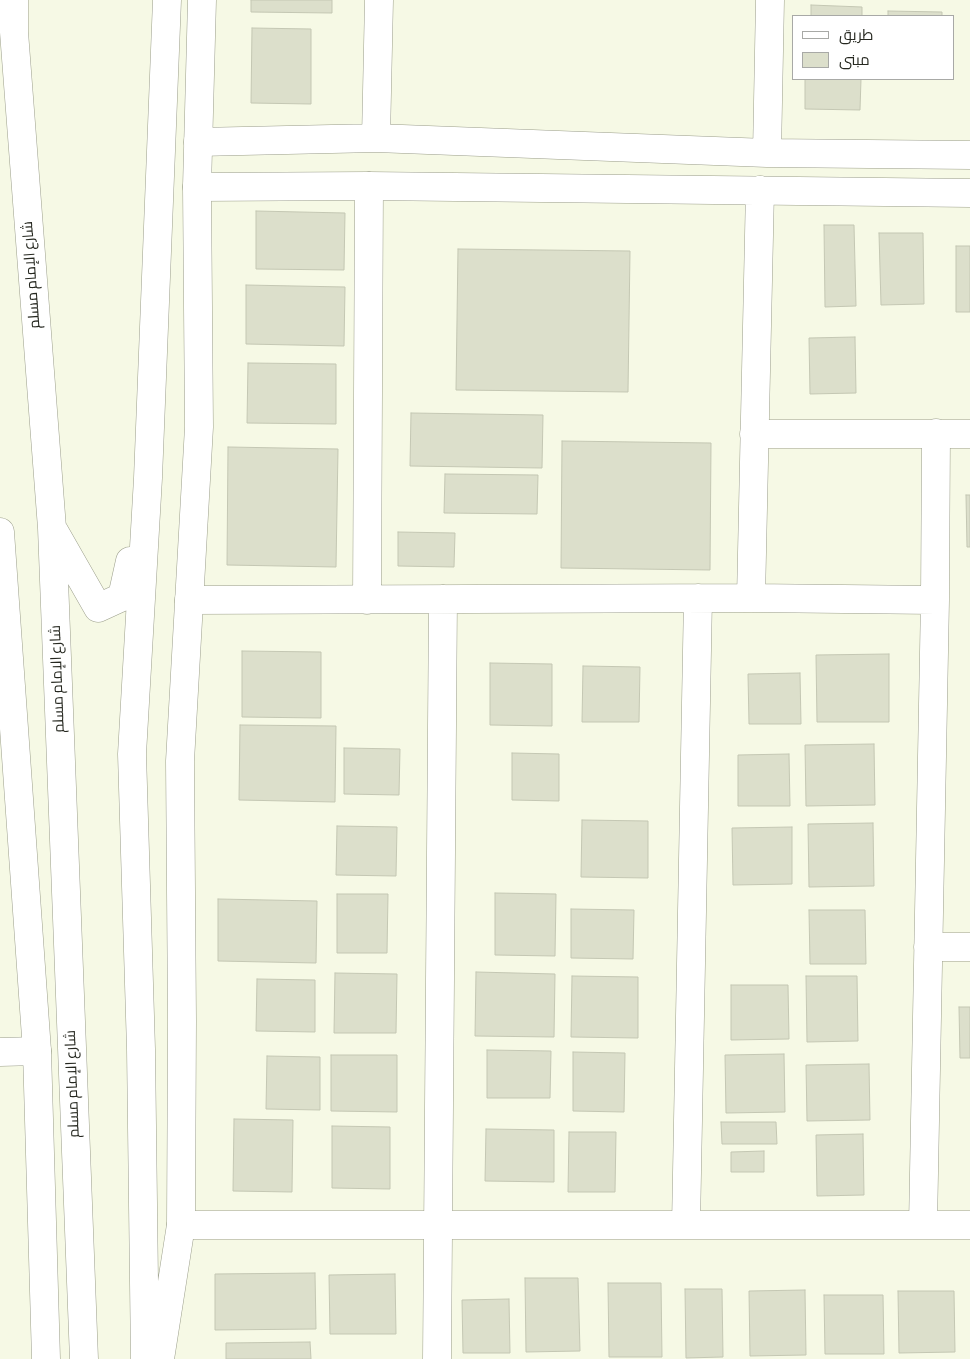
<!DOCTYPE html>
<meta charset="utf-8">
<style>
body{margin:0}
#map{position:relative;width:970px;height:1359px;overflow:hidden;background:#f6f9e5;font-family:"Sofia Sans Condensed",Cairo,sans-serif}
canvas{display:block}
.legend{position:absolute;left:792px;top:15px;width:162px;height:65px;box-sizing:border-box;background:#fff;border:1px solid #a8a9a6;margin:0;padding:6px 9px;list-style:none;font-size:15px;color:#262820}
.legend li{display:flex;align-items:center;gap:10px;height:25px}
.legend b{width:25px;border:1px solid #a8a9a6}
</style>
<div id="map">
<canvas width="970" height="1359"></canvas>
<ul class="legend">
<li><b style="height:6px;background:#fff"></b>طريق</li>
<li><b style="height:14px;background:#dcdfcb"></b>مبنى</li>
</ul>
</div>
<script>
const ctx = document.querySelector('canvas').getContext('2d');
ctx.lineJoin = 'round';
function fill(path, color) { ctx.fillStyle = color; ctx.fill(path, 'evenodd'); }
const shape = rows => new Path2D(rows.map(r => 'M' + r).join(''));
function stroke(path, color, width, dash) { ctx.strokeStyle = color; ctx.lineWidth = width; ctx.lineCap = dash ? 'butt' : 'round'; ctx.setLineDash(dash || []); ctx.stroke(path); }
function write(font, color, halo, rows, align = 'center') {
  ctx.font = font + ' "Sofia Sans Condensed",Cairo,sans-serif'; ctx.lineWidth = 4; ctx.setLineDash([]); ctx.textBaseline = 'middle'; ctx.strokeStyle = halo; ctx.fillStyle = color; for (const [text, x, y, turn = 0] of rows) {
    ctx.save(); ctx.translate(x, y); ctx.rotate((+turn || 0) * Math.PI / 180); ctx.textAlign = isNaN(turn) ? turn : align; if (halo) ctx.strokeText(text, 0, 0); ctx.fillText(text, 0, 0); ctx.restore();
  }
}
const building = shape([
 [251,0,332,0,332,13,251,12,251,0],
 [811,5,862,7,862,16,811,16,811,5],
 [888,11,942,12,942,16,888,16,888,11],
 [252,28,311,29,311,104,251,103,252,28],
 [805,79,861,79,860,110,805,109,805,79],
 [256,211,345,213,344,270,256,269,256,211],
 [824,225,854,225,856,306,825,307,824,225],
 [879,233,923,233,924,304,881,305,879,233],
 [956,246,970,246,970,312,956,312,956,246],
 [458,249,630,251,628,392,456,390,458,249],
 [246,285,345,287,344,346,246,344,246,285],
 [855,337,856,393,810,394,809,338,855,337],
 [248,363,336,364,336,424,247,423,248,363],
 [411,413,543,415,542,468,410,466,411,413],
 [562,441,711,443,710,570,561,568,562,441],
 [228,447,338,449,336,567,227,565,228,447],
 [445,474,538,475,537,514,444,513,445,474],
 [966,495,970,495,970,547,967,547,966,495],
 [398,532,455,533,454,567,398,566,398,532],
 [242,651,321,652,321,718,242,717,242,651],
 [889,654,889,722,817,722,816,655,889,654],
 [490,663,552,664,552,726,490,725,490,663],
 [583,666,640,667,639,722,582,722,583,666],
 [800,673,801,724,749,724,748,674,800,673],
 [240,725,336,726,335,802,239,800,240,725],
 [874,744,875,805,806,806,805,745,874,744],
 [344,748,400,749,399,795,344,794,344,748],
 [512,753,559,754,559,801,512,800,512,753],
 [789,754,790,806,738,806,738,755,789,754],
 [582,820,648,821,648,878,581,877,582,820],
 [873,823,874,886,809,887,808,824,873,823],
 [337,826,397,827,396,876,336,875,337,826],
 [792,827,792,884,733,885,732,828,792,827],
 [495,893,556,894,555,956,495,955,495,893],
 [337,894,388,894,387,953,337,953,337,894],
 [218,899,317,901,316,963,218,961,218,899],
 [571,909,634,910,633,959,571,958,571,909],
 [809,910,865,910,866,964,810,964,809,910],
 [476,972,555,974,554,1037,475,1036,476,972],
 [335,973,397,974,396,1033,334,1033,335,973],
 [572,976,638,977,638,1038,571,1037,572,976],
 [806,976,857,976,858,1041,807,1042,806,976],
 [257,979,315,980,315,1032,256,1031,257,979],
 [731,985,788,985,789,1039,731,1040,731,985],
 [959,1007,970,1007,970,1058,960,1058,959,1007],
 [487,1050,551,1051,550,1098,487,1098,487,1050],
 [573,1052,625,1053,624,1112,573,1111,573,1052],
 [784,1054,785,1112,726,1113,725,1055,784,1054],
 [331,1055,397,1055,397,1112,331,1111,331,1055],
 [267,1056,320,1057,320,1110,266,1109,267,1056],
 [869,1064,870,1120,807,1121,806,1065,869,1064],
 [234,1119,293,1120,292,1192,233,1191,234,1119],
 [721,1122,776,1122,777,1144,722,1144,721,1122],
 [332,1126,390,1127,390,1189,332,1188,332,1126],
 [486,1129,554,1130,554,1182,485,1181,486,1129],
 [569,1132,616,1132,615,1192,568,1192,569,1132],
 [863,1134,864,1195,817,1196,816,1135,863,1134],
 [764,1151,764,1172,731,1172,731,1152,764,1151],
 [315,1273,316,1329,215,1330,215,1274,315,1273],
 [395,1274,396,1334,330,1334,329,1275,395,1274],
 [525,1278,578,1278,580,1351,526,1352,525,1278],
 [608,1283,661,1283,662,1357,609,1357,608,1283],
 [685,1289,722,1289,723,1357,686,1358,685,1289],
 [805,1290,806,1355,750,1356,749,1291,805,1290],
 [898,1291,954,1291,955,1352,899,1353,898,1291],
 [824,1295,883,1295,884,1354,825,1354,824,1295],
 [509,1299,510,1353,463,1353,462,1300,509,1299],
 [310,1342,311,1359,226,1359,226,1343,310,1342]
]);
const street = shape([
 [376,138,379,0],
 [198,142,376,138,767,153,970,155],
 [767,153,770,0],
 [197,187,369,186,970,193],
 [754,434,970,434],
 [751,598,760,190],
 [189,600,751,598,935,600],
 [367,600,369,186],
 [928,947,970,947],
 [0,1052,37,1051],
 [181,1225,970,1225],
 [686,1225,698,598],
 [923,1225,935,600,936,433],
 [437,1359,443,599]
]);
const secondary = shape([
 [14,0,14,32,52,528,84,1359],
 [54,531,98,608,122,597,130,561],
 [0,532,37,1051,46,1359],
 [145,1359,141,1049,132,754,148,478,167,0],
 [160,1359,181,1225,182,1021,180,761,199,427,197,187,202,0]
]);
const streetNames = [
 ["شارع الإمام مسلم",32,275,-94],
 ["شارع الإمام مسلم",58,679,-92],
 ["شارع الإمام مسلم",73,1084,-92]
];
fill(building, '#dcdfcb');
stroke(building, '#c4c7b3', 1);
stroke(street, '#9b9e8b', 29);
stroke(secondary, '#9b9e8b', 29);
stroke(street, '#fff', 28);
stroke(secondary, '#fff', 28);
write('15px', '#262820', '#fff', streetNames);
</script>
